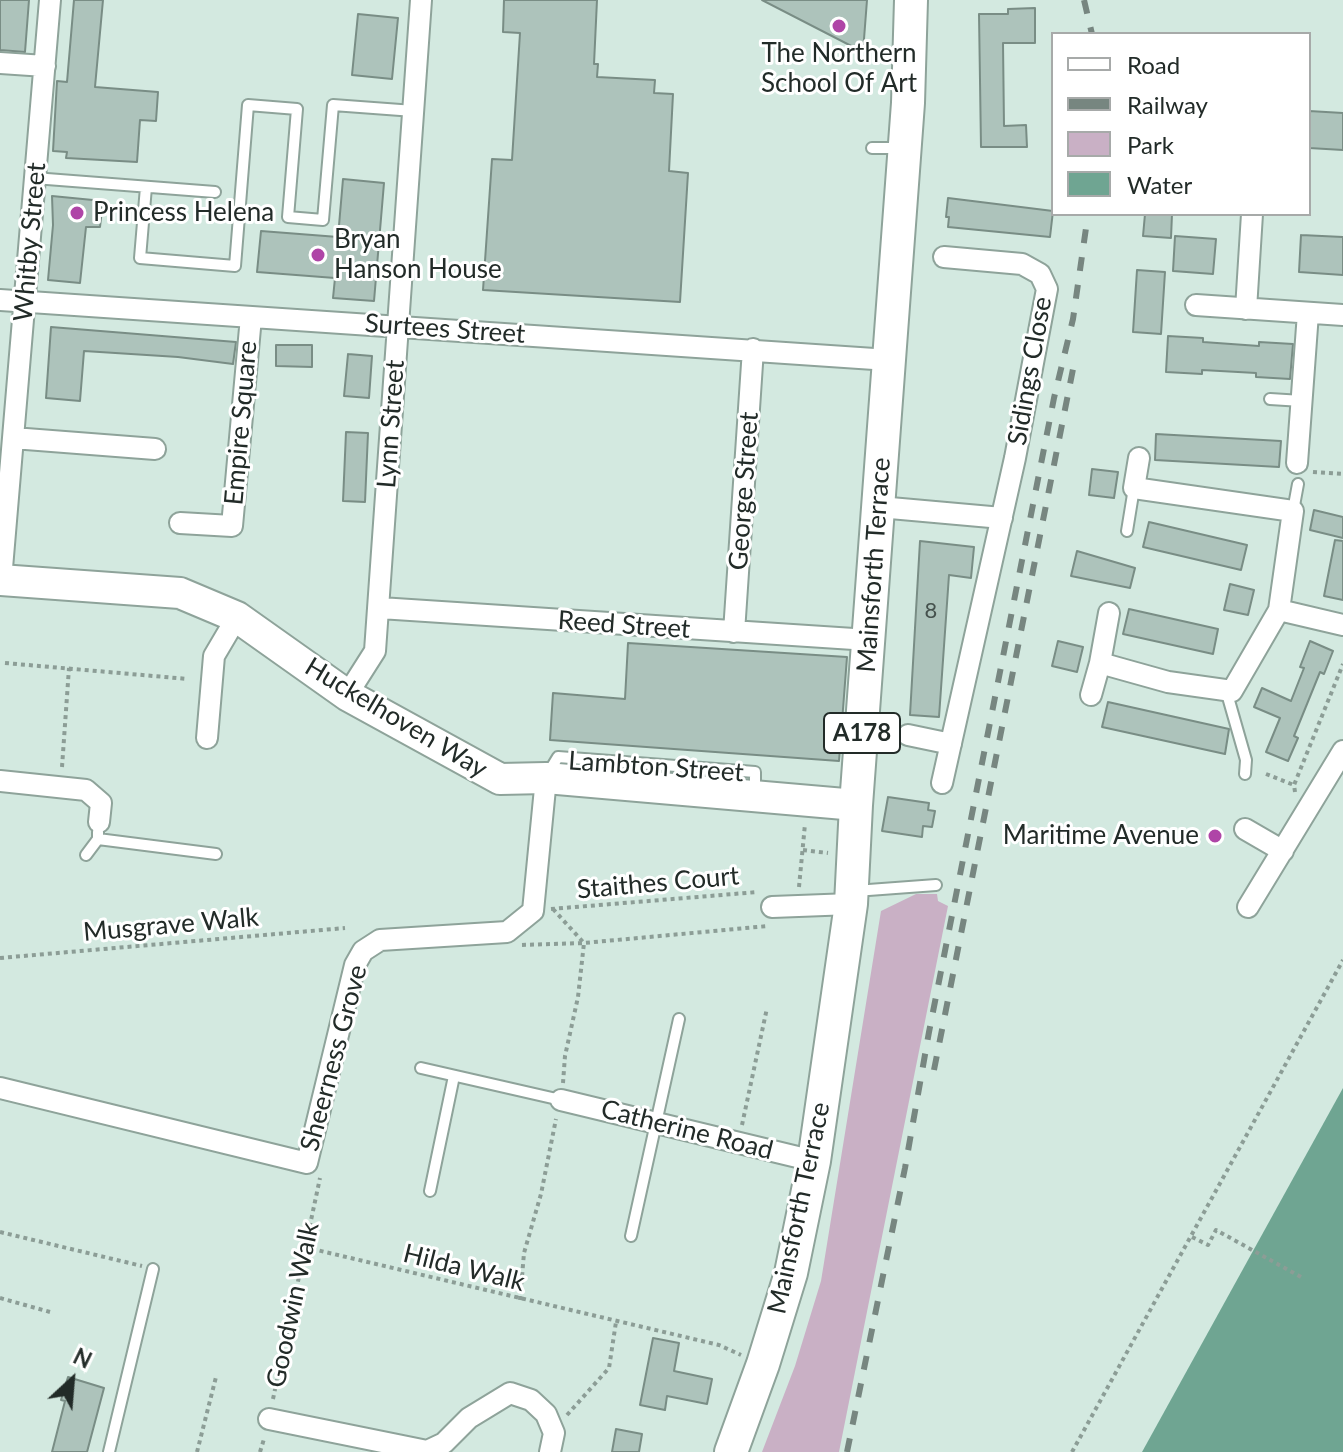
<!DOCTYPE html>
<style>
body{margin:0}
#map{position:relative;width:1343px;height:1452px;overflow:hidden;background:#d3e9e0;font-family:Lato,sans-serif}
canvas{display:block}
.legend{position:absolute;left:1051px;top:32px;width:260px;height:184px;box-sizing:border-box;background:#fff;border:2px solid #a7aaa9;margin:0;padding:10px 14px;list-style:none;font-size:24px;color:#222b28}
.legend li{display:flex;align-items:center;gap:16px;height:40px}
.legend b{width:40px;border:2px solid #a7aaa9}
.north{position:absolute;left:32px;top:1340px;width:80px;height:80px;-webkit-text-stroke:6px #fff;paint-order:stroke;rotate:26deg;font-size:22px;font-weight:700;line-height:32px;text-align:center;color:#222b28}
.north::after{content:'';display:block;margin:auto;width:28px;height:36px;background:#222b28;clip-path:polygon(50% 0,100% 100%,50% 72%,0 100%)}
</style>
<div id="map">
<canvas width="1343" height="1452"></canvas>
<ul class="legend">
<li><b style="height:10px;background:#fff"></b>Road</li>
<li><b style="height:10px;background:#778680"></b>Railway</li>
<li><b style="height:22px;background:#c9b0c5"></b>Park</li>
<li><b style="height:22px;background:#6fa592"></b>Water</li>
</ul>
<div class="north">N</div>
</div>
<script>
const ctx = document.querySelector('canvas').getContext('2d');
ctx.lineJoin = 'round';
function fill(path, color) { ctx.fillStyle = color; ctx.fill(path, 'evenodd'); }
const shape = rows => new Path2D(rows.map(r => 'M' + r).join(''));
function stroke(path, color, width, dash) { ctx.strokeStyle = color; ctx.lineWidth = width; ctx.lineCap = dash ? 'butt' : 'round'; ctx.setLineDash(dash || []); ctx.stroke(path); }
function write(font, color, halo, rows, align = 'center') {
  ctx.font = font + ' Lato,sans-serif'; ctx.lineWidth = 6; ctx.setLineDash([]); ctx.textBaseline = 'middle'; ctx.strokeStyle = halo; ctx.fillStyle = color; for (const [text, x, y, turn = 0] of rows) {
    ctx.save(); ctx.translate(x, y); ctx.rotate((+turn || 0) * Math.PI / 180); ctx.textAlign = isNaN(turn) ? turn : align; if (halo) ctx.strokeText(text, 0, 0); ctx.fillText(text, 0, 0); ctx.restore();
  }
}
const green = shape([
 [916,894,937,894,938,901,948,906,839,1452,762,1452,795,1366,821,1281,881,911]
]);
const water = shape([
 [1343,1088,1343,1452,1142,1452,1338,1097]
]);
const building = shape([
 [0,0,29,0,25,52,0,50,0,0],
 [74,0,103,0,95,87,158,92,156,121,140,120,137,162,66,158,67,152,53,151,57,81,67,82,74,0],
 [504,0,597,0,594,64,598,64,597,77,655,80,654,93,673,94,669,171,688,173,680,302,483,290,492,159,512,160,520,33,503,32,504,0],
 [762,0,867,0,863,52,762,0],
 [1035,8,1035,43,1003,43,1004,126,1026,125,1027,147,981,147,979,14,1008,14,1008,9,1035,8],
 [358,14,398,18,392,79,352,75,358,14],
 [1309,111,1343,113,1343,150,1309,148,1309,111],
 [343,179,384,183,374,301,333,298,335,278,257,272,261,231,338,237,343,179],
 [52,196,103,201,100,227,86,227,80,283,48,280,53,225,52,196],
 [948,198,1053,211,1050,237,948,227,949,217,946,217,948,198],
 [1145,214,1172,214,1171,238,1143,236,1145,214],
 [1301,235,1343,237,1343,275,1299,272,1301,235],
 [1175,236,1216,239,1213,274,1173,271,1175,236],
 [1137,270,1165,272,1161,334,1133,332,1137,270],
 [51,327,236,342,233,364,178,357,84,351,80,401,46,398,51,327],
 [1168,336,1203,338,1203,342,1259,346,1259,342,1293,344,1290,379,1256,377,1256,373,1202,370,1202,374,1166,372,1168,336],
 [276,345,312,345,312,367,276,366,276,345],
 [348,354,372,356,369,398,344,396,348,354],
 [346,432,368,433,365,502,343,501,346,432],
 [1156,434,1281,441,1279,467,1155,460,1156,434],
 [1092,469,1118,472,1114,498,1089,495,1092,469],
 [1314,510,1343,517,1343,538,1310,530,1314,510],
 [1149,522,1247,545,1241,570,1143,547,1149,522],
 [1335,540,1343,541,1343,600,1324,596,1335,540],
 [920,541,974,547,971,578,949,575,939,717,910,715,920,541],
 [1077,551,1135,568,1130,588,1071,576,1077,551],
 [1230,584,1254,590,1248,615,1224,610,1230,584],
 [1129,609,1218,629,1213,654,1123,634,1129,609],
 [1058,641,1083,647,1077,672,1052,666,1058,641],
 [1310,641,1333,651,1324,674,1320,672,1294,736,1298,738,1288,761,1266,752,1280,718,1254,707,1262,688,1291,701,1304,668,1300,667,1310,641],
 [628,643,847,657,839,761,550,740,553,693,625,699,628,643],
 [1108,702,1229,729,1225,754,1102,727,1108,702],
 [888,797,929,803,928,810,935,811,932,827,923,826,922,837,882,831,888,797],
 [653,1338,679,1343,674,1371,712,1379,707,1404,667,1396,665,1410,640,1405,653,1338],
 [68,1377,104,1388,87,1452,52,1452,65,1401,61,1400,68,1377],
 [616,1429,642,1434,639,1452,612,1452,616,1429]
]);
const path = shape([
 [1313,472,1343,474],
 [5,663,188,679],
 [62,767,69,668],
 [1266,774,1294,785],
 [1295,792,1294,785,1343,664],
 [803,850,828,853],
 [799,887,805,824],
 [551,909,758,892],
 [553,909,584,943,578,997,565,1056,563,1083],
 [522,945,584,943,768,926],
 [0,958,345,928],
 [742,1125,767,1008],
 [0,1232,142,1266],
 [1192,1237,1208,1245,1216,1230,1301,1277],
 [304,1247,719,1345,741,1355],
 [0,1298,50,1312],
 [520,1300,524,1253,541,1194,556,1119],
 [273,1399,320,1178],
 [567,1415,609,1368,616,1322],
 [197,1452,216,1377],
 [260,1452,264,1439],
 [1072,1452,1343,960]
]);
const lane = shape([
 [872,148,903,148],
 [34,178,215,192],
 [146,187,140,258,235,266,248,105,297,109,288,217,323,220,333,105,414,111],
 [1270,399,1302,401],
 [1293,511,1298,484],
 [1127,531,1134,488],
 [1226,690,1246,760,1245,774],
 [547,775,558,757,755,772,755,794],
 [98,839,216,854],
 [86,855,98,839,98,832],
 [855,891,936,885],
 [421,1068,561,1100],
 [430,1191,454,1076],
 [631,1236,679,1019],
 [109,1452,153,1269]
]);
const street = shape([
 [0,63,45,66],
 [0,300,889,360],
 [1196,305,1343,315],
 [1246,309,1252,214],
 [13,438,155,449],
 [1139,458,1134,488,1293,511,1279,610,1343,625],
 [1297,463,1308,313],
 [879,507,1002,518],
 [180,523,232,526,251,317],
 [1,580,50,0],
 [380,608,869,640],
 [1109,613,1100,663,1168,682,1232,691,1279,610],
 [734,632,753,349],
 [347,695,375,651,421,0],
 [1091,695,1100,663],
 [908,735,951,744],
 [207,738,214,656,237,617],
 [0,781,86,790,101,803,99,822],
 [942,783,1015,458,1047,289,1040,274,1022,264,944,257],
 [1245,829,1283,851],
 [772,907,851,904],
 [1248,907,1343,751],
 [0,1088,307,1163,355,965,363,951,380,940,507,932,533,911,546,778],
 [561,1100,814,1161],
 [269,1419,427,1451,444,1443,469,1418,510,1393,531,1400,546,1414,554,1433,550,1452]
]);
const secondary = shape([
 [0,580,180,593,237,617,347,695,500,779,546,778,856,805]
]);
const primary = shape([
 [731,1452,763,1364,791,1273,814,1161,851,904,856,805,908,103,911,0]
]);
const rail = shape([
 [1084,0,1092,34],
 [934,1070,1074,364],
 [847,1452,905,1168,929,1032,1054,398,1073,319,1088,214]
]);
const markers = [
 [839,26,8,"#af45a7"],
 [77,213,8,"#af45a7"],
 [318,255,8,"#af45a7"],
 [1215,836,8,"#af45a7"]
];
const numberNames = [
 ["8",931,611]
];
const shields = [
 [862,733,76]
];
const shieldNames = [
 ["A178",862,733]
];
const poiNames = [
 ["The Northern",839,54,"center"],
 ["School Of Art",839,84,"center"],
 ["Princess Helena",93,213],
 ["Bryan",334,240],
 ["Hanson House",334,270],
 ["Maritime Avenue",1199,836,"right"]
];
const streetNames = [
 ["Whitby Street",30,242,-85],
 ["Surtees Street",445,329,4],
 ["Sidings Close",1030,371,-80],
 ["Empire Square",241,423,-85],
 ["Lynn Street",391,424,-86],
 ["George Street",744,491,-86],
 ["Mainsforth Terrace",874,565,-86],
 ["Reed Street",624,625,4],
 ["Huckelhoven Way",396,718,31],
 ["Lambton Street",656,767,4],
 ["Staithes Court",658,883,-5],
 ["Musgrave Walk",171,925,-5],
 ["Sheerness Grove",334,1058,-75],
 ["Catherine Road",687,1130,14],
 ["Mainsforth Terrace",799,1208,-78],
 ["Hilda Walk",464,1268,14],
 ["Goodwin Walk",293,1305,-78]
];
fill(green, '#c9b0c5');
fill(water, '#6fa592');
fill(building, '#adc3bb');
stroke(building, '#798d85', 2);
stroke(lane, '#8ea39a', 14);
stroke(street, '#8ea39a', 24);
stroke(secondary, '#8ea39a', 34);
stroke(primary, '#8ea39a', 36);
stroke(path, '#8c9d96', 4, [4, 4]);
stroke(lane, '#fff', 10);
stroke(street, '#fff', 20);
stroke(secondary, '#fff', 30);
stroke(primary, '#fff', 32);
stroke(rail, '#778680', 6, [14, 14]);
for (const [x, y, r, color] of markers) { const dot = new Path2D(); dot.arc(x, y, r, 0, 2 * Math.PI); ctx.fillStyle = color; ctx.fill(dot); stroke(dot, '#fff', 3); }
write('22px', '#45514d', null, numberNames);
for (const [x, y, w] of shields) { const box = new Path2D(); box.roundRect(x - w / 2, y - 20, w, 40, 6); ctx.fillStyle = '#fff'; ctx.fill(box); stroke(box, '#222b28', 2); }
write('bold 24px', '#222b28', null, shieldNames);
write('26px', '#222b28', '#fff', poiNames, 'left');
write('26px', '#222b28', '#fff', streetNames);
</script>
